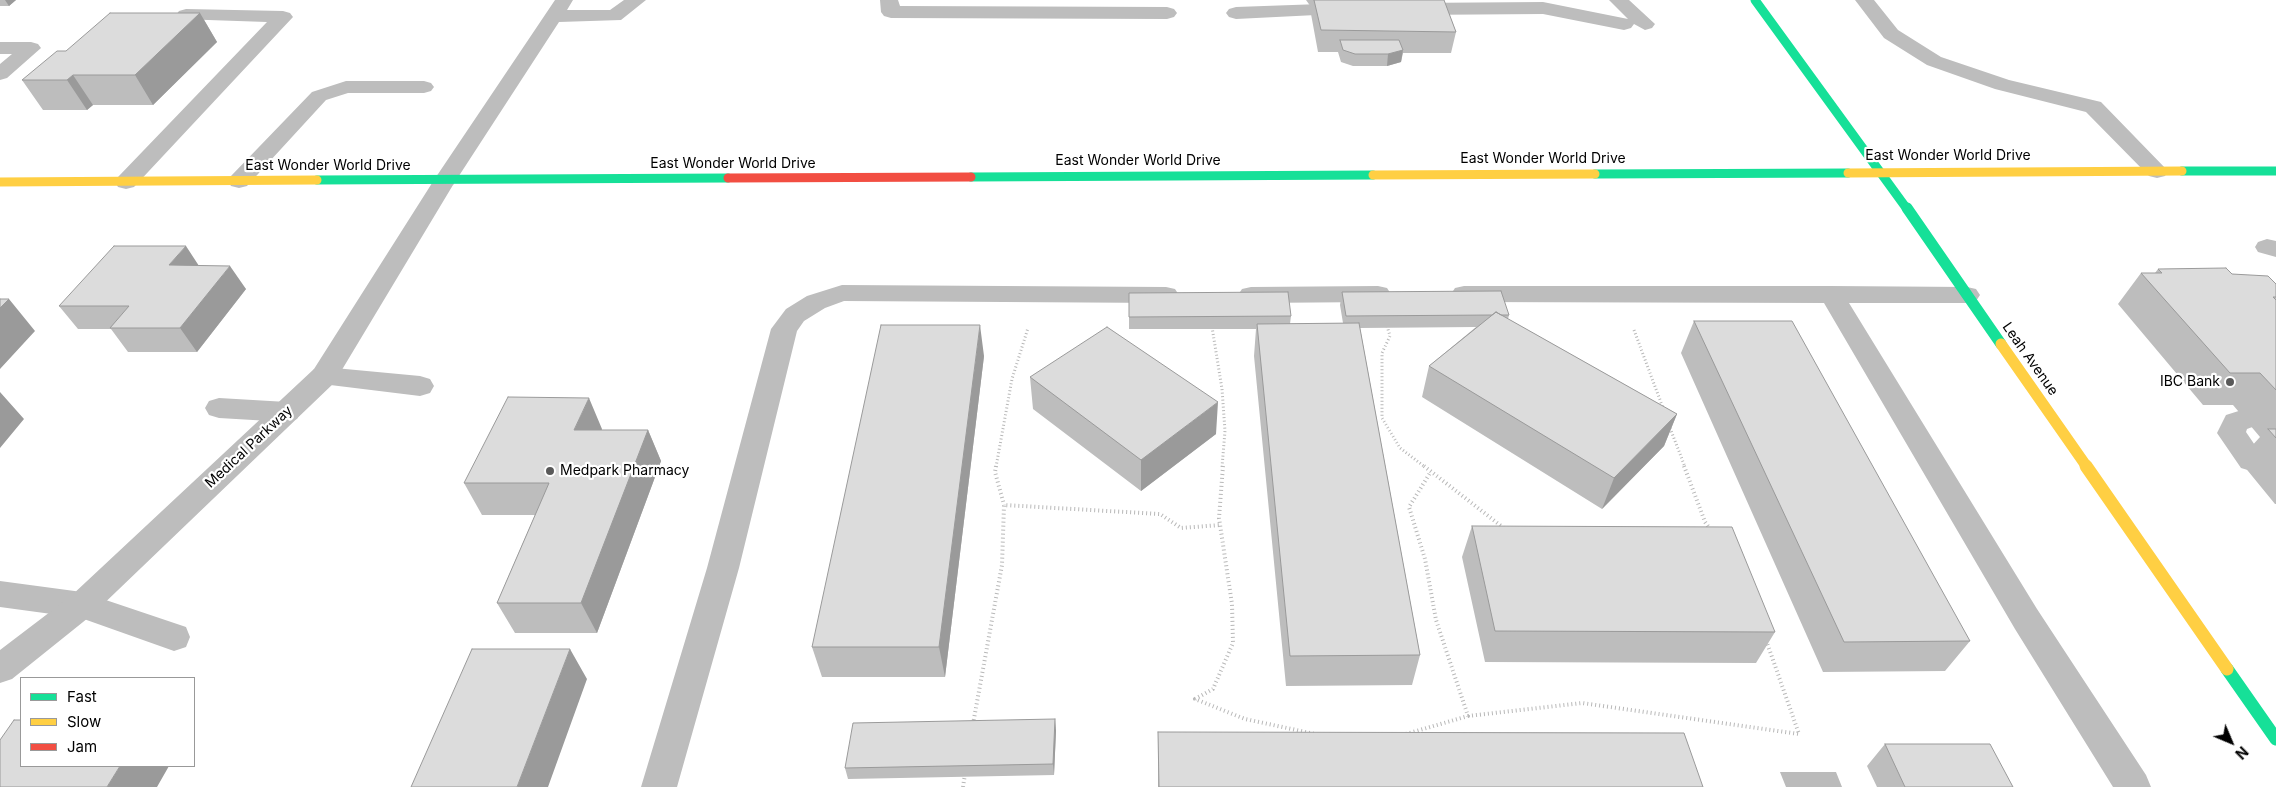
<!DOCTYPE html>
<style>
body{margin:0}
#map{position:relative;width:2276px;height:787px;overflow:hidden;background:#fff;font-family:Inter,sans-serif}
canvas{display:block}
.legend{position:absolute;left:20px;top:677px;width:175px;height:90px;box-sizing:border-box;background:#fff;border:1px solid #999;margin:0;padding:6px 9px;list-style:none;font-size:15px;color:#000}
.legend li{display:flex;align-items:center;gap:10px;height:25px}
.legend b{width:25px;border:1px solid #999}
.north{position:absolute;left:2206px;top:717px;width:50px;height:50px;-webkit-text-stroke:4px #fff;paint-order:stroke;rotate:135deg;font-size:14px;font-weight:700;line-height:20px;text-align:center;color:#000}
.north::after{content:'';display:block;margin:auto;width:18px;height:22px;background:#000;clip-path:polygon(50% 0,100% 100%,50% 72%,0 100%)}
</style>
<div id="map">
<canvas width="2276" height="787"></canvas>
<ul class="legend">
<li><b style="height:6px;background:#16e098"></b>Fast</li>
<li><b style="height:6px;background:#ffcf43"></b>Slow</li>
<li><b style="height:6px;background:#f24e42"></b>Jam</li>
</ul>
<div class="north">N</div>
</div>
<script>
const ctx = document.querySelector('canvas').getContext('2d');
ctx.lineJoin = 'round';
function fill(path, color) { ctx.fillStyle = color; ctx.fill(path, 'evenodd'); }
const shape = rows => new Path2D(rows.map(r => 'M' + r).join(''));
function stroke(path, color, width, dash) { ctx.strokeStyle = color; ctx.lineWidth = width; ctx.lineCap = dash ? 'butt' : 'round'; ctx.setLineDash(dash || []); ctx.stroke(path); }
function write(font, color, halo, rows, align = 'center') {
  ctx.font = font + ' Inter,sans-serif'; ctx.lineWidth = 4.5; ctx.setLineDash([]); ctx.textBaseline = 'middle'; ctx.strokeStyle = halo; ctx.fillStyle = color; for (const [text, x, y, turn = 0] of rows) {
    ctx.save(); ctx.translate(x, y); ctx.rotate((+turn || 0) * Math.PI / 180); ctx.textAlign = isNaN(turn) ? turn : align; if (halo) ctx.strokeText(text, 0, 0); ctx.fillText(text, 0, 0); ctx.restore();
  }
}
const water = shape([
 [1780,772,1836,772,1842,787,1786,787]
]);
const pathFar1 = shape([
 [1387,326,1390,336,1382,353,1382,418,1400,448,1425,467],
 [1212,327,1222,389,1225,431,1222,467],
 [1634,330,1663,408],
 [1670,428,1685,467],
 [996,467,1012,379,1028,328]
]);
const path = shape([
 [996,466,995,472,1004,505],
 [1223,466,1219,518,1232,604,1233,643,1213,689,1195,699,1245,719,1315,734],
 [1424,466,1505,529],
 [1684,466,1705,522,1710,529],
 [1468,716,1582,703,1799,734,1766,640],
 [973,724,1002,565,1004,505,1160,514,1181,528,1220,525],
 [1406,734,1468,716,1436,620,1425,559,1409,507,1430,473],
 [963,787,965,774]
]);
const lane = shape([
 [555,0,573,0,567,10,610,10,624,0,646,0,621,20,559,22,453,185,445,187,437,185,434,180,555,0],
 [880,0,898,0,900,6,1167,7,1174,9,1177,13,1174,17,1167,19,891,18,884,16,881,12,880,0],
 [1609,0,1629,0,1655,24,1652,28,1645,30,1634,24,1631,28,1624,30,1543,14,1410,15,1403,13,1400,9,1403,5,1410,3,1543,2,1628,19,1609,0],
 [1855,0,1874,0,1898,30,1941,57,2009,80,2101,102,2168,171,2165,176,2157,178,2149,176,2086,112,1995,89,1927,65,1884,38,1855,0],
 [1349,3,1356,5,1359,9,1356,13,1236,19,1229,17,1226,13,1229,9,1236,7,1349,3],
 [186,9,283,11,290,13,293,17,134,187,126,189,118,187,115,182,118,177,267,22,179,19,176,15,179,11,186,9],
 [0,42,31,42,38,44,41,48,7,78,0,80,0,64,12,54,0,54,0,42],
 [346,81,424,81,431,83,434,87,431,91,424,93,348,93,326,100,247,186,239,188,231,186,228,181,231,176,312,92,346,81],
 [2267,239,2276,241,2276,257,2258,252,2255,247,2258,242,2267,239],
 [842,285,1166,287,1175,289,1179,295,1175,301,1166,303,844,301,825,308,804,321,797,331,739,568,677,787,641,787,707,568,771,329,786,309,807,296,842,285],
 [1378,286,1387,288,1391,294,1387,300,1378,302,1251,303,1242,301,1238,295,1242,289,1251,287,1378,286],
 [1464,286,1831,286,1967,287,1976,289,1980,295,1976,301,1967,303,1849,303,2037,609,2146,775,2151,787,2113,787,2015,629,1824,303,1464,302,1455,300,1451,294,1455,288,1464,286],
 [324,367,420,376,430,379,434,386,430,393,420,396,314,383,310,376,314,369,324,367],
 [219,398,287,402,297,405,301,412,297,419,287,422,219,418,209,415,205,408,209,401,219,398],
 [2245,409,2255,412,2259,419,2255,426,2247,429,2246,432,2265,460,2261,468,2251,471,2241,468,2217,433,2226,415,2245,409],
 [0,581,82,592,186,627,190,637,186,647,174,651,81,618,0,607,0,581]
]);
const street = shape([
 [445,173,453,175,456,180,334,383,93,614,12,679,0,683,0,650,71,596,314,369,434,180,437,175,445,173]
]);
const fastFar2 = shape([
 [1755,0,1907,209],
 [2182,171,2276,171],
 [1595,174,1848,173],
 [971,177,1373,175],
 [317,180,728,178]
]);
const fastFar1 = shape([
 [1907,208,2001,344]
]);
const fast = shape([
 [2227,669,2276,739]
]);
const slowFar2 = shape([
 [1848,173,2182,171],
 [1373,175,1595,174],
 [0,182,317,180]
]);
const slowFar1 = shape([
 [2001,344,2087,467]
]);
const slow = shape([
 [2086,466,2227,669]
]);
const jam = shape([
 [728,178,971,177]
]);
const wall = shape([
 [0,0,16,0,9,6,0,6],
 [1306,0,1444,0,1456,32,1451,53,1403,53,1401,62,1387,66,1353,66,1341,62,1338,52,1318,52,1311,14,1311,7],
 [200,13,217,42,153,105,93,105,87,110,43,110,22,80,66,51],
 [199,266,246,289,197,352,128,352,111,329,78,329,59,306],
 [2158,269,2232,274,2276,284,2276,504,2275,504,2239,460,2260,437,2233,405,2203,405,2118,304,2141,273,2155,273],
 [1342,292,1509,315,1508,319,1677,414,1664,446,1602,509,1422,397,1429,366,1476,327,1360,328,1420,655,1412,685,1286,686,1254,356,1256,329,1129,329,1129,293,1291,316,1290,324,1343,323,1340,305],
 [1694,321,1970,641,1945,671,1823,672,1681,353],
 [984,356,945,677,822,677,812,647],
 [1030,377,1216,434,1141,491,1033,409],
 [602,429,602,430,648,430,661,461,597,633,515,633,497,603,535,515,482,515,464,483],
 [1472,526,1775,632,1756,663,1485,662,1462,557],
 [1055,719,1056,731,1054,775,848,779,845,768],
 [1158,732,1703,787,1158,787],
 [1885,744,2013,787,1877,787,1867,766]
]);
const shadedWall = shape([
 [5,0,16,0,9,6],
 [200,13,217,42,153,105,135,75],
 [1403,50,1401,62,1387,66,1388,54],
 [73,75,93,105,87,110,67,80],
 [186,246,201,269,169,265],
 [230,266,246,289,197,352,180,328],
 [9,299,35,331,0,369,0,308],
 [980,325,984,356,945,677,939,647],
 [0,392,24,419,0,448],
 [589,398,602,429,588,461,574,430],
 [1218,402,1216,434,1141,491,1141,460],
 [1677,414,1664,446,1602,509,1614,478],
 [648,430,661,461,597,633,581,603],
 [570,649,587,679,548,787,517,787],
 [1055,719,1056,731,1054,775,1053,764],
 [120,766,169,766,157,787,107,787]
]);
const building = shape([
 [1314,0,1444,0,1456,32,1321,30,1314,0],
 [110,13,200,13,135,75,73,75,67,80,22,80,57,51,66,51,110,13],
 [1340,40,1399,40,1403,50,1388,54,1355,54,1343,50,1340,40],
 [114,246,186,246,169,265,230,266,180,328,110,328,129,306,59,306,114,246],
 [2226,268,2232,274,2268,276,2276,284,2276,297,2273,297,2276,300,2276,390,2260,373,2230,373,2141,273,2162,273,2158,269,2226,268],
 [1501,291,1509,315,1501,315,1496,312,1492,315,1346,316,1342,292,1501,291],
 [1288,292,1291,316,1129,317,1129,293,1288,292],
 [0,299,9,299,0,308,0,299],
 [1496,312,1677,414,1614,478,1429,366,1496,312],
 [1694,321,1792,321,1970,641,1844,642,1694,321],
 [1359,323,1420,655,1290,656,1257,324,1359,323],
 [881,325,980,325,939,647,812,647,881,325],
 [1107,327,1218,402,1141,460,1030,377,1107,327],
 [508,397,589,398,574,430,648,430,581,603,497,603,549,483,464,483,508,397],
 [2268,429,2276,429,2276,438,2268,429],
 [1472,526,1732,527,1775,632,1495,631,1472,526],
 [472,649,570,649,517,787,411,787,472,649],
 [1055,719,1053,764,845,768,853,723,1055,719],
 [14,720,21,720,21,766,120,766,107,787,0,787,0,740,14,720],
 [1158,732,1684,733,1703,787,1159,787,1158,732],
 [1885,744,1990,744,2013,787,1905,787,1885,744]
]);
const markers = [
 [2230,382,5,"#595959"],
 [550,471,5,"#595959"]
];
const streetNames = [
 ["East Wonder World Drive",1948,156],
 ["East Wonder World Drive",1543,159],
 ["East Wonder World Drive",1138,161],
 ["East Wonder World Drive",733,164],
 ["East Wonder World Drive",328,166],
 ["Leah Avenue",2030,359,55],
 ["Medical Parkway",249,447,-43]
];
const poiNames = [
 ["IBC Bank",2220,382],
 ["Medpark Pharmacy",560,471,"left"]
];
fill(water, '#bbb');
stroke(pathFar1, '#b8b8b8', 3, [1, 2.5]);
stroke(path, '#b8b8b8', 4, [1, 3]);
fill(lane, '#bdbdbd');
fill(street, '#bdbdbd');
stroke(fastFar2, '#16e098', 9);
stroke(fastFar1, '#16e098', 11);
stroke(fast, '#16e098', 13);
stroke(slowFar2, '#ffcf43', 9);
stroke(slowFar1, '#ffcf43', 11);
stroke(slow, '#ffcf43', 13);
stroke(jam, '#f24e42', 9);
fill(wall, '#bdbdbd');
fill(shadedWall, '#9a9a9a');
fill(building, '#dcdcdc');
stroke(building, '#9a9a9a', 1);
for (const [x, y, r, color] of markers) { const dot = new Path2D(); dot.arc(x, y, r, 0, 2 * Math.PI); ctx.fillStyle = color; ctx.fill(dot); stroke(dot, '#fff', 2); }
write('14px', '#000', '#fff', streetNames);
write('14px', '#000', '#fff', poiNames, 'right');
</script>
